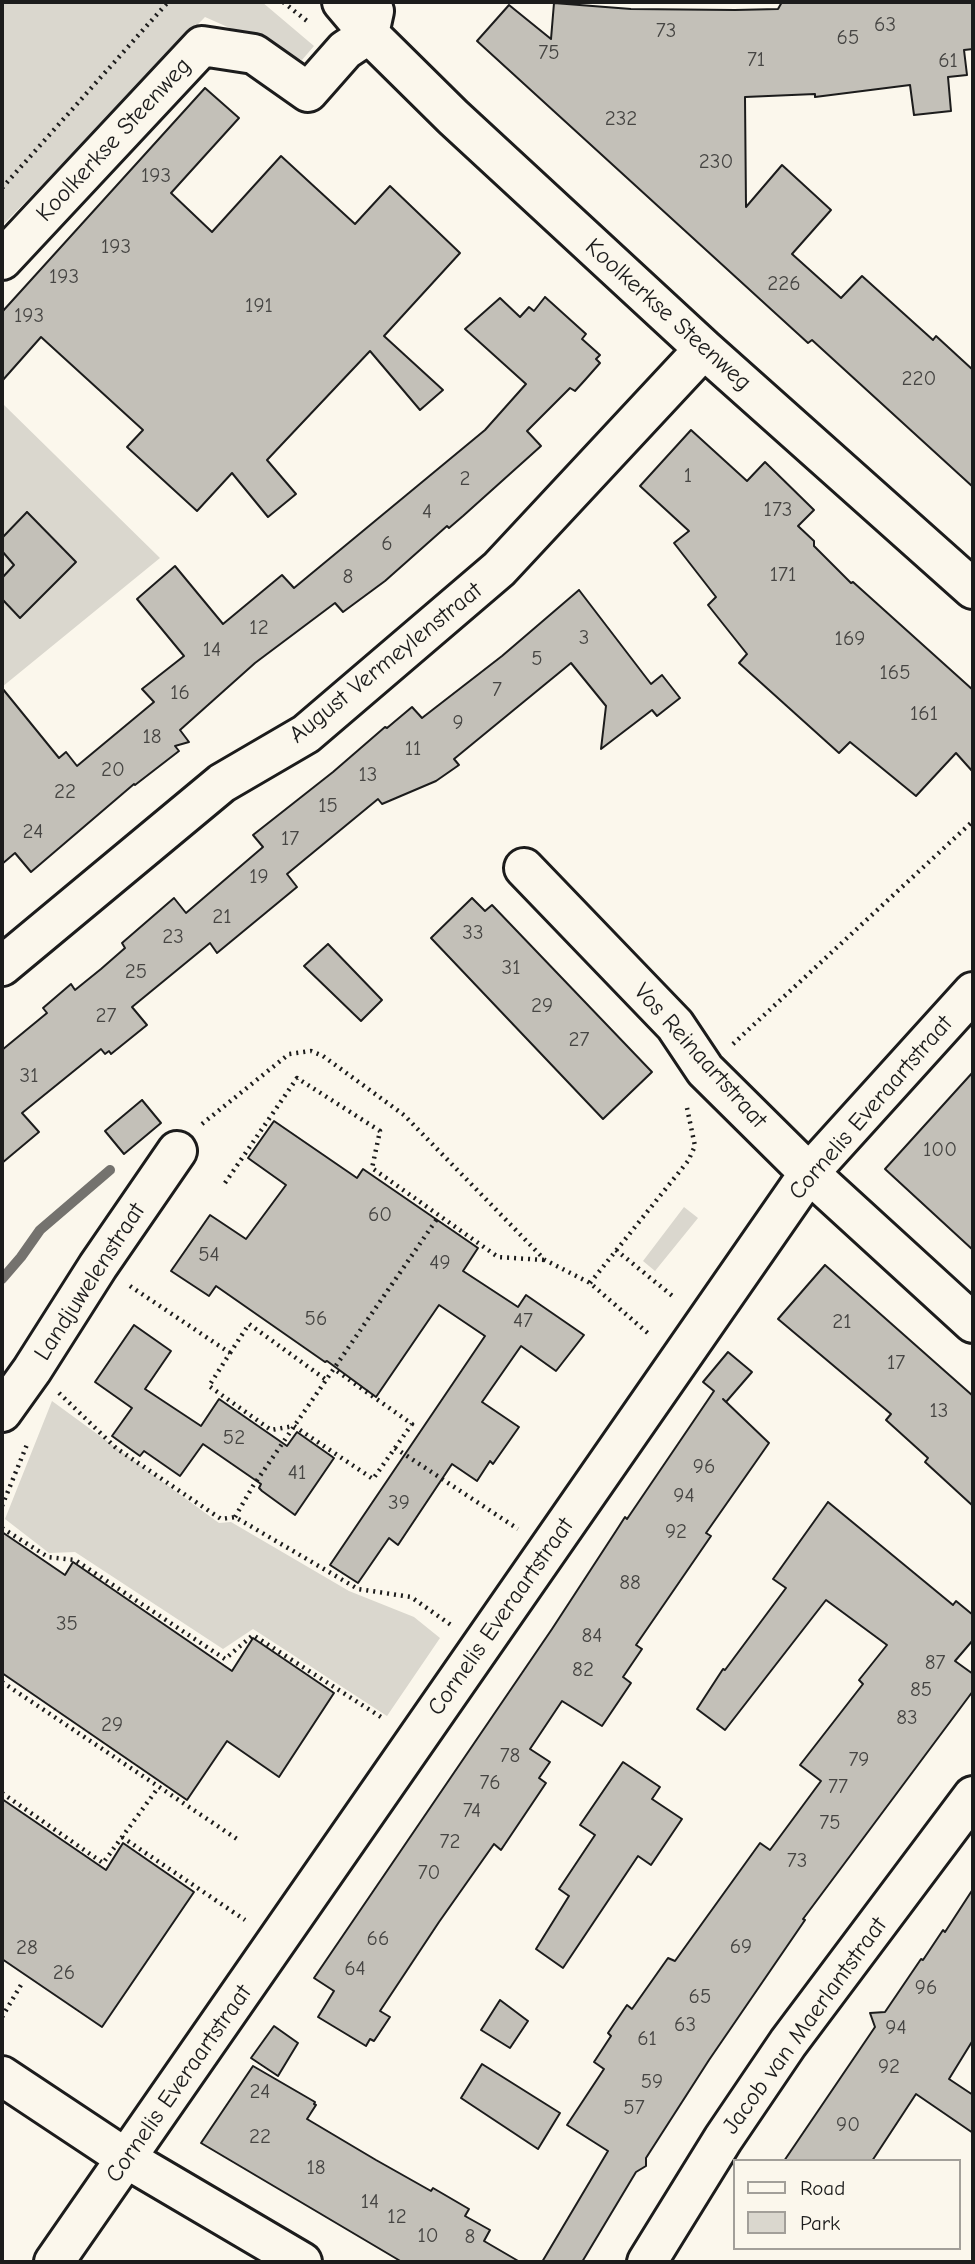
<!DOCTYPE html>
<style>
body{margin:0}
#map{position:relative;width:975px;height:2264px;overflow:hidden;background:#fbf7ec;font-family:"Comic Neue",sans-serif}
canvas{display:block}
.frame{position:absolute;inset:0;border:4px solid #1c1c1c;pointer-events:none}
.legend{position:absolute;left:733px;top:2159px;width:228px;height:91px;box-sizing:border-box;background:#fbf7ec;border:2px solid #a29f99;margin:0;padding:9px 12px;list-style:none;font-size:21px;color:#1c1c1c}
.legend li{display:flex;align-items:center;gap:14px;height:35px}
.legend b{width:35px;border:2px solid #a29f99}
</style>
<div id="map">
<canvas width="975" height="2264"></canvas>
<div class="frame"></div>
<ul class="legend">
<li><b style="height:9px;background:#fbf7ec"></b>Road</li>
<li><b style="height:19px;background:#dad7ce"></b>Park</li>
</ul>
</div>
<script>
const ctx = document.querySelector('canvas').getContext('2d');
ctx.lineJoin = 'round';
function fill(path, color) { ctx.fillStyle = color; ctx.fill(path, 'evenodd'); }
const shape = rows => new Path2D(rows.map(r => 'M' + r).join(''));
function stroke(path, color, width, dash) { ctx.strokeStyle = color; ctx.lineWidth = width; ctx.lineCap = dash ? 'butt' : 'round'; ctx.setLineDash(dash || []); ctx.stroke(path); }
function write(font, color, halo, rows, align = 'center') {
  ctx.font = font + ' "Comic Neue",sans-serif'; ctx.lineWidth = 5; ctx.setLineDash([]); ctx.textBaseline = 'middle'; ctx.strokeStyle = halo; ctx.fillStyle = color; for (const [text, x, y, turn = 0] of rows) {
    ctx.save(); ctx.translate(x, y); ctx.rotate((+turn || 0) * Math.PI / 180); ctx.textAlign = isNaN(turn) ? turn : align; if (halo) ctx.strokeText(text, 0, 0); ctx.fillText(text, 0, 0); ctx.restore();
  }
}
const green = shape([
 [2,2,262,2,314,46,302,60,205,17,2,226],
 [2,403,160,558,2,687],
 [684,1207,698,1218,655,1271,643,1261],
 [52,1401,219,1523,231,1522,349,1591,414,1617,440,1638,387,1716,253,1629,223,1649,75,1552,49,1553,5,1519]
]);
const stream = shape([
 [2,1279,21,1257,40,1230,110,1170]
]);
const building = shape([
 [782,2,973,2,973,49,964,50,967,75,948,77,951,111,914,115,910,85,815,97,815,94,745,97,746,207,782,165,831,210,792,254,841,298,862,276,933,340,936,336,973,370,973,487,812,340,808,343,477,41,509,5,551,39,554,3,631,9,735,10,778,9,782,2],
 [205,88,239,118,171,193,212,232,281,156,355,224,390,186,460,253,384,336,443,390,420,410,370,351,267,460,296,494,268,517,232,473,197,511,127,447,143,430,41,337,2,381,2,312,205,88],
 [545,297,586,334,582,339,600,355,596,359,600,363,585,380,575,391,570,388,527,431,541,446,463,516,449,528,447,526,385,581,343,612,335,603,255,663,180,730,189,742,175,746,179,751,135,785,134,784,31,872,15,853,2,864,2,688,59,758,66,752,77,766,154,702,142,689,184,656,137,599,175,566,223,624,282,575,294,588,485,430,526,384,465,329,500,298,520,317,529,307,534,311,545,297],
 [691,430,747,481,765,462,814,510,798,526,814,541,814,546,851,583,853,582,973,690,973,772,956,753,916,796,850,742,839,753,739,663,747,654,708,605,716,597,674,543,689,531,640,486,691,430],
 [27,512,76,562,20,618,2,599,2,578,14,565,2,551,2,538,27,512],
 [579,590,651,684,662,675,680,698,657,716,652,710,601,749,606,706,571,663,454,759,459,765,436,781,382,804,378,799,287,874,297,887,217,953,210,943,132,1007,147,1025,111,1054,109,1051,105,1054,101,1049,22,1113,39,1132,2,1163,2,1050,47,1013,43,1008,71,984,75,990,101,969,125,948,122,943,174,898,186,913,263,847,253,835,333,772,385,727,387,728,412,707,422,718,502,656,579,590],
 [472,898,485,911,492,905,652,1072,603,1119,431,938,472,898],
 [328,944,382,1000,361,1021,304,966,328,944],
 [973,1072,973,1250,885,1169,973,1072],
 [142,1100,161,1123,124,1154,105,1131,142,1100],
 [274,1121,357,1178,363,1169,478,1248,463,1271,518,1307,526,1295,584,1335,556,1371,521,1346,482,1402,519,1427,493,1464,490,1461,477,1481,452,1464,398,1545,389,1538,358,1583,330,1565,485,1336,439,1305,376,1397,327,1361,325,1362,216,1286,209,1296,171,1271,210,1215,246,1239,286,1185,248,1158,274,1121],
 [825,1265,973,1396,973,1506,925,1462,928,1458,886,1420,891,1414,778,1319,825,1265],
 [134,1325,171,1351,145,1389,201,1426,219,1399,287,1446,297,1432,334,1458,295,1515,262,1491,259,1488,261,1484,203,1444,180,1476,144,1451,140,1456,112,1436,132,1408,95,1382,134,1325],
 [728,1352,752,1372,726,1402,723,1399,769,1443,706,1533,711,1536,636,1645,642,1649,623,1677,631,1683,602,1726,562,1701,530,1749,550,1762,539,1778,546,1783,501,1850,494,1844,439,1922,380,2011,390,2017,374,2041,370,2039,366,2046,318,2017,334,1991,314,1978,552,1629,616,1531,625,1517,627,1519,714,1391,703,1382,728,1352],
 [828,1502,953,1605,956,1601,973,1615,973,1640,955,1661,973,1674,973,1691,803,1919,805,1920,709,2060,646,2158,646,2166,636,2172,582,2262,542,2262,608,2151,567,2125,604,2069,594,2062,611,2036,608,2033,627,2005,632,2009,668,1958,675,1961,760,1843,770,1850,821,1781,800,1765,863,1684,859,1680,887,1645,826,1600,725,1730,697,1709,723,1669,725,1670,786,1588,773,1579,828,1502],
 [2,1532,65,1575,73,1562,232,1671,253,1638,334,1693,279,1777,227,1741,187,1800,2,1673,2,1532],
 [623,1762,660,1787,652,1799,682,1819,651,1865,638,1856,563,1968,536,1949,569,1896,559,1889,595,1835,580,1825,623,1762],
 [2,1799,106,1870,123,1843,194,1892,102,2027,2,1959,2,1799],
 [973,1889,973,2040,949,2079,973,2095,973,2133,916,2094,872,2161,784,2161,875,2027,870,2013,885,2012,921,1959,923,1960,943,1930,945,1932,973,1889],
 [500,2000,528,2021,510,2048,481,2030,500,2000],
 [274,2026,298,2043,278,2076,251,2058,274,2026],
 [482,2064,560,2113,538,2149,461,2098,482,2064],
 [253,2066,315,2102,314,2104,316,2105,307,2119,376,2160,431,2191,433,2188,469,2209,465,2216,490,2230,484,2241,520,2262,402,2262,201,2143,253,2066]
]);
const path = shape([
 [283,2,307,21],
 [2,188,168,2],
 [733,1044,973,821],
 [202,1124,289,1054,311,1051,323,1056,404,1115,545,1260,590,1283,650,1335],
 [225,1183,297,1078,380,1131,372,1168,498,1257,544,1260],
 [616,1250,675,1298],
 [590,1283,688,1161,695,1146,687,1108],
 [130,1286,230,1353,209,1386,271,1430,294,1426,373,1479,412,1424,334,1369],
 [230,1353,249,1324,325,1379],
 [59,1393,116,1448,221,1519,235,1517,358,1589,411,1597,451,1625],
 [395,1448,518,1529],
 [2,1506,28,1442],
 [235,1517,253,1486,439,1216],
 [2,1528,48,1557,75,1560,225,1659,253,1635,384,1719],
 [2,1682,237,1839],
 [2,1793,103,1863,158,1788],
 [122,1837,245,1920],
 [2,2017,21,1985]
]);
const minor = shape([
 [342,2,369,34,453,117,704,349,973,589],
 [2,260,202,46,254,54,308,92,345,50,369,34,374,11],
 [524,868,675,1025,705,1070,809,1173,973,1323],
 [2,966,222,783,306,734,499,569,704,349],
 [2,1412,32,1370,98,1266,177,1151],
 [2,2076,127,2159,302,2262],
 [54,2262,809,1173,973,992],
 [647,2262,723,2139,788,2043,973,1796]
]);
const numberNames = [
 ["63",885,25],
 ["73",666,31],
 ["65",848,38],
 ["75",549,53],
 ["71",756,60],
 ["61",948,61],
 ["232",621,119],
 ["230",716,162],
 ["193",156,176],
 ["193",116,247],
 ["193",64,277],
 ["226",784,284],
 ["191",259,306],
 ["193",29,316],
 ["220",919,379],
 ["1",688,476],
 ["2",465,479],
 ["173",778,510],
 ["4",427,512],
 ["6",387,544],
 ["171",783,575],
 ["8",348,577],
 ["12",259,628],
 ["3",584,638],
 ["169",850,639],
 ["14",212,650],
 ["5",537,659],
 ["165",895,673],
 ["7",497,690],
 ["16",180,693],
 ["161",924,714],
 ["9",458,723],
 ["18",152,737],
 ["11",413,749],
 ["20",113,770],
 ["13",368,775],
 ["22",65,792],
 ["15",328,806],
 ["24",33,832],
 ["17",290,839],
 ["19",259,877],
 ["21",222,917],
 ["33",473,933],
 ["23",173,937],
 ["31",511,968],
 ["25",136,972],
 ["29",542,1006],
 ["27",106,1016],
 ["27",579,1040],
 ["31",29,1076],
 ["100",940,1150],
 ["60",380,1215],
 ["54",209,1255],
 ["49",440,1263],
 ["56",316,1319],
 ["47",523,1321],
 ["21",842,1322],
 ["17",896,1363],
 ["13",939,1411],
 ["52",234,1438],
 ["96",704,1467],
 ["41",297,1473],
 ["94",684,1496],
 ["39",399,1503],
 ["92",676,1532],
 ["88",630,1583],
 ["35",67,1624],
 ["84",592,1636],
 ["87",935,1663],
 ["82",583,1670],
 ["85",921,1690],
 ["83",907,1718],
 ["29",112,1725],
 ["78",510,1756],
 ["79",859,1760],
 ["76",490,1783],
 ["77",838,1787],
 ["74",472,1811],
 ["75",830,1823],
 ["72",450,1842],
 ["73",797,1861],
 ["70",429,1873],
 ["66",378,1939],
 ["69",741,1947],
 ["28",27,1948],
 ["64",355,1969],
 ["26",64,1973],
 ["96",926,1988],
 ["65",700,1997],
 ["63",685,2025],
 ["94",896,2028],
 ["61",647,2039],
 ["92",889,2067],
 ["59",652,2082],
 ["24",260,2092],
 ["57",634,2108],
 ["90",848,2125],
 ["22",260,2137],
 ["18",316,2168],
 ["14",370,2202],
 ["12",397,2217],
 ["10",428,2236],
 ["8",470,2237]
];
const streetNames = [
 ["Koolkerkse Steenweg",114,140,-47],
 ["Koolkerkse Steenweg",668,315,42],
 ["August Vermeylenstraat",386,663,-39],
 ["Vos Reinaartstraat",700,1056,48],
 ["Cornelis Everaartstraat",871,1108,-49],
 ["Landjuwelenstraat",90,1282,-57],
 ["Cornelis Everaartstraat",501,1617,-55],
 ["Jacob van Maerlantstraat",805,2026,-54],
 ["Cornelis Everaartstraat",179,2084,-55]
];
fill(green, '#dad7ce');
stroke(stream, '#74726e', 10);
fill(building, '#c3c0b8');
stroke(building, '#1c1c1c', 2);
stroke(minor, '#1c1c1c', 44);
stroke(path, '#1c1c1c', 4.5, [2, 5]);
stroke(minor, '#fbf7ec', 38);
write('21px', '#464543', null, numberNames);
write('24px', '#1c1c1c', '#fbf7ec', streetNames);
</script>
